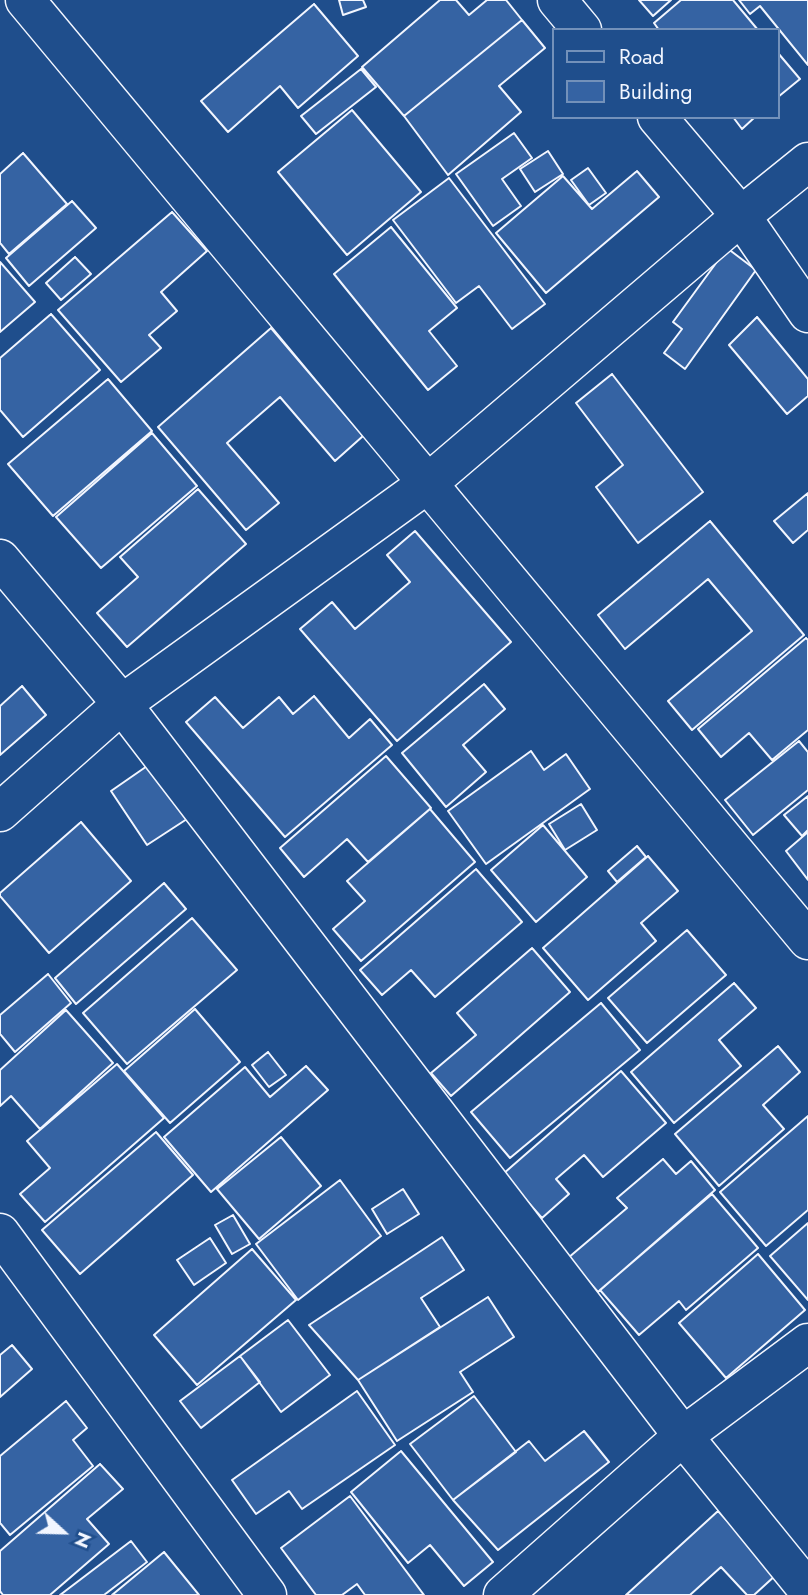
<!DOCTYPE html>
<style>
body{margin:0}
#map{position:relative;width:808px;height:1595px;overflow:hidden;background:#1f4e8c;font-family:Jost,sans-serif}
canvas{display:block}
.legend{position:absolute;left:552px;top:28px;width:228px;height:91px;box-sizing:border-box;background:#1f4e8c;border:2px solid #7391ba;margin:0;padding:9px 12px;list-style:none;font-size:21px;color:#f2f6ff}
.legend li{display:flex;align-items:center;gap:14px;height:35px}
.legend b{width:35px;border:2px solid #7391ba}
.north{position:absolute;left:28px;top:1497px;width:70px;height:70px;-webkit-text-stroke:5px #1f4e8c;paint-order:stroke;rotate:112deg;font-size:19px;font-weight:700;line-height:28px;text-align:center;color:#f2f6ff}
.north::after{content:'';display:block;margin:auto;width:24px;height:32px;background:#f2f6ff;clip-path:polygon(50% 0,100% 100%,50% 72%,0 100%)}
</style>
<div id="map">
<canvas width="808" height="1595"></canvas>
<ul class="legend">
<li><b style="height:9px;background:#1f4e8c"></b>Road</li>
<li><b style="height:19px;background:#3563a3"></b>Building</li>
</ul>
<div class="north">N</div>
</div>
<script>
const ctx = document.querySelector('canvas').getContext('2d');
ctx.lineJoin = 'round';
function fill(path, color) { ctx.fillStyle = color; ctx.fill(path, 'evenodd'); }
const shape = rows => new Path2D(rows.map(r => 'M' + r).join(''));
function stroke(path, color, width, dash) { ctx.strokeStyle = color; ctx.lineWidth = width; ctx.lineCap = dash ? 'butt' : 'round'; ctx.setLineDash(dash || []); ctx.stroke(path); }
const building = shape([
 [339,0,363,0,366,7,343,15,339,0],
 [440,0,456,0,469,15,487,0,506,0,522,20,404,116,362,67,440,0],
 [639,0,671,0,653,16,639,0],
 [681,0,733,0,758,30,659,30,654,23,681,0],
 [739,0,808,0,808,65,760,6,750,14,739,0],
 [314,4,358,56,298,108,280,86,228,132,201,101,314,4],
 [522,20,545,48,499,86,521,112,448,175,404,116,522,20],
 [778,53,800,79,778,97,778,53],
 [361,69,376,87,316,134,301,116,361,69],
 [352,110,421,192,347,255,278,172,352,110],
 [733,117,755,117,742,129,733,117],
 [514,133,532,158,502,179,521,206,493,226,456,174,514,133],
 [548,151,563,174,535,192,520,169,548,151],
 [23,153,67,204,9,254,0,243,0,174,23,153],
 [588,168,606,193,589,205,571,180,588,168],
 [637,171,659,197,546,293,496,233,563,176,592,209,637,171],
 [449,178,545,304,512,329,479,286,456,303,393,220,449,178],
 [72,201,96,228,29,286,6,258,72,201],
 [172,212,207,251,161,292,177,311,149,335,161,348,121,382,58,310,172,212],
 [391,227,457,308,429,331,457,366,428,390,334,274,391,227],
 [727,248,756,270,685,369,664,353,682,329,673,322,727,248],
 [75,257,91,274,61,300,46,283,75,257],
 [0,262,35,302,0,332,0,262],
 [51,314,100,370,23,437,0,410,0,358,51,314],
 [757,317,808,379,808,396,787,414,729,345,757,317],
 [271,328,363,436,335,461,280,397,227,443,279,503,246,530,158,427,271,328],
 [612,374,703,492,638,543,596,487,623,465,576,403,612,374],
 [108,379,152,431,53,516,8,464,108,379],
 [152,433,197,486,101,568,56,517,152,433],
 [198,489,246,544,127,647,97,613,138,577,120,557,198,489],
 [808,493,808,530,793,543,774,521,808,493],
 [710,521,804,635,692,730,668,701,752,631,708,579,625,649,598,615,710,521],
 [415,531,511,642,397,741,300,629,332,602,355,629,410,582,387,555,415,531],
 [806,638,808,640,808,730,772,760,749,733,721,757,698,729,806,638],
 [484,684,505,709,463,745,486,772,446,807,402,753,484,684],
 [22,686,46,715,0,755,0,706,22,686],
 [314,696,349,738,370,719,392,745,285,837,186,722,215,697,243,728,279,697,293,714,314,696],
 [799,741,808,752,808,790,753,835,725,800,799,741],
 [531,751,544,770,566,754,590,789,486,864,448,811,531,751],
 [386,756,431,808,368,862,347,839,304,877,280,848,386,756],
 [150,764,187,819,147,845,111,791,150,764],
 [808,796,808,830,802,836,784,815,808,796],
 [581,804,597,830,565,850,549,824,581,804],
 [430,809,475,862,361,961,333,929,365,901,347,881,430,809],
 [81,822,131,881,49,953,0,896,0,893,81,822],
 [543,825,587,877,536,922,491,870,543,825],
 [808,832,808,880,786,851,808,832],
 [637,846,646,857,617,882,608,871,637,846],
 [648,856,678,891,641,923,656,941,588,1000,543,948,648,856],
 [476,869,522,922,435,997,411,970,382,995,360,970,476,869],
 [164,883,186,909,76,1004,55,978,164,883],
 [192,918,237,970,127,1064,83,1013,192,918],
 [687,930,726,975,647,1043,608,998,687,930],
 [532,948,570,992,451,1096,431,1073,476,1035,457,1013,532,948],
 [48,974,71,1003,15,1052,0,1034,0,1015,48,974],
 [734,983,756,1008,719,1040,741,1066,674,1123,631,1072,734,983],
 [601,1003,640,1050,510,1158,471,1112,601,1003],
 [195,1009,240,1062,170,1123,124,1071,195,1009],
 [66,1010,113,1063,40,1129,11,1096,0,1106,0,1070,66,1010],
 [778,1046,800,1072,763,1105,784,1129,719,1186,675,1134,778,1046],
 [268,1052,286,1075,269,1087,252,1065,268,1052],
 [117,1064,164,1118,45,1222,20,1194,50,1168,27,1141,117,1064],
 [306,1066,328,1090,211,1192,164,1137,245,1067,270,1097,306,1066],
 [621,1071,666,1123,603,1177,584,1155,556,1179,569,1194,542,1218,503,1174,621,1071],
 [808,1116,808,1210,766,1246,720,1192,808,1116],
 [156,1132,193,1175,80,1274,42,1230,156,1132],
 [281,1137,321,1186,259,1239,217,1189,281,1137],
 [663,1159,676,1174,691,1161,715,1190,598,1292,568,1258,627,1208,617,1198,663,1159],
 [340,1180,381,1236,298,1300,256,1244,340,1180],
 [403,1189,419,1214,387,1234,372,1209,403,1189],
 [712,1194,758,1248,686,1310,679,1301,639,1335,600,1290,712,1194],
 [233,1215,250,1244,232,1254,215,1225,233,1215],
 [808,1223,808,1300,770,1256,808,1223],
 [442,1237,464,1270,421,1298,440,1327,358,1380,309,1325,442,1237],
 [210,1238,226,1263,194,1285,177,1260,210,1238],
 [252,1249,296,1300,197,1385,154,1335,252,1249],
 [758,1254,805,1310,726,1378,679,1323,758,1254],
 [488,1297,514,1337,460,1372,473,1392,397,1441,358,1380,488,1297],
 [288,1320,330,1375,281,1412,240,1356,288,1320],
 [12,1345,32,1369,0,1397,0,1355,12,1345],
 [240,1356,260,1382,201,1428,180,1401,240,1356],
 [357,1391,395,1445,302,1509,289,1491,256,1514,232,1480,357,1391],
 [474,1396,516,1452,453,1500,410,1444,474,1396],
 [66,1401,87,1428,73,1440,93,1466,10,1535,0,1523,0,1456,66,1401],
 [584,1431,609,1462,498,1550,453,1500,529,1441,545,1461,584,1431],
 [401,1451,493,1562,464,1586,430,1545,408,1563,351,1492,401,1451],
 [100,1464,123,1489,87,1519,109,1544,50,1595,3,1595,0,1591,0,1551,100,1464],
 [350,1496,424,1595,365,1595,357,1584,342,1595,316,1595,281,1548,350,1496],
 [718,1511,777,1574,754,1595,747,1595,721,1567,690,1595,626,1595,718,1511],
 [131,1541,147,1562,104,1595,60,1595,131,1541],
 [164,1552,199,1595,112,1595,164,1552]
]);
const street = shape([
 [25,0,808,940],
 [557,0,582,30],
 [657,117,741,216,808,313],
 [0,559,122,704,683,1436,808,1590],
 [0,812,122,704,427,484,741,216,808,162],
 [0,1233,267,1595],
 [503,1595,683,1436,808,1343]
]);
fill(building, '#3563a3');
stroke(building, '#f2f6ff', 2);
stroke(street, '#f2f6ff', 41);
stroke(street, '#1f4e8c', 38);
</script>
